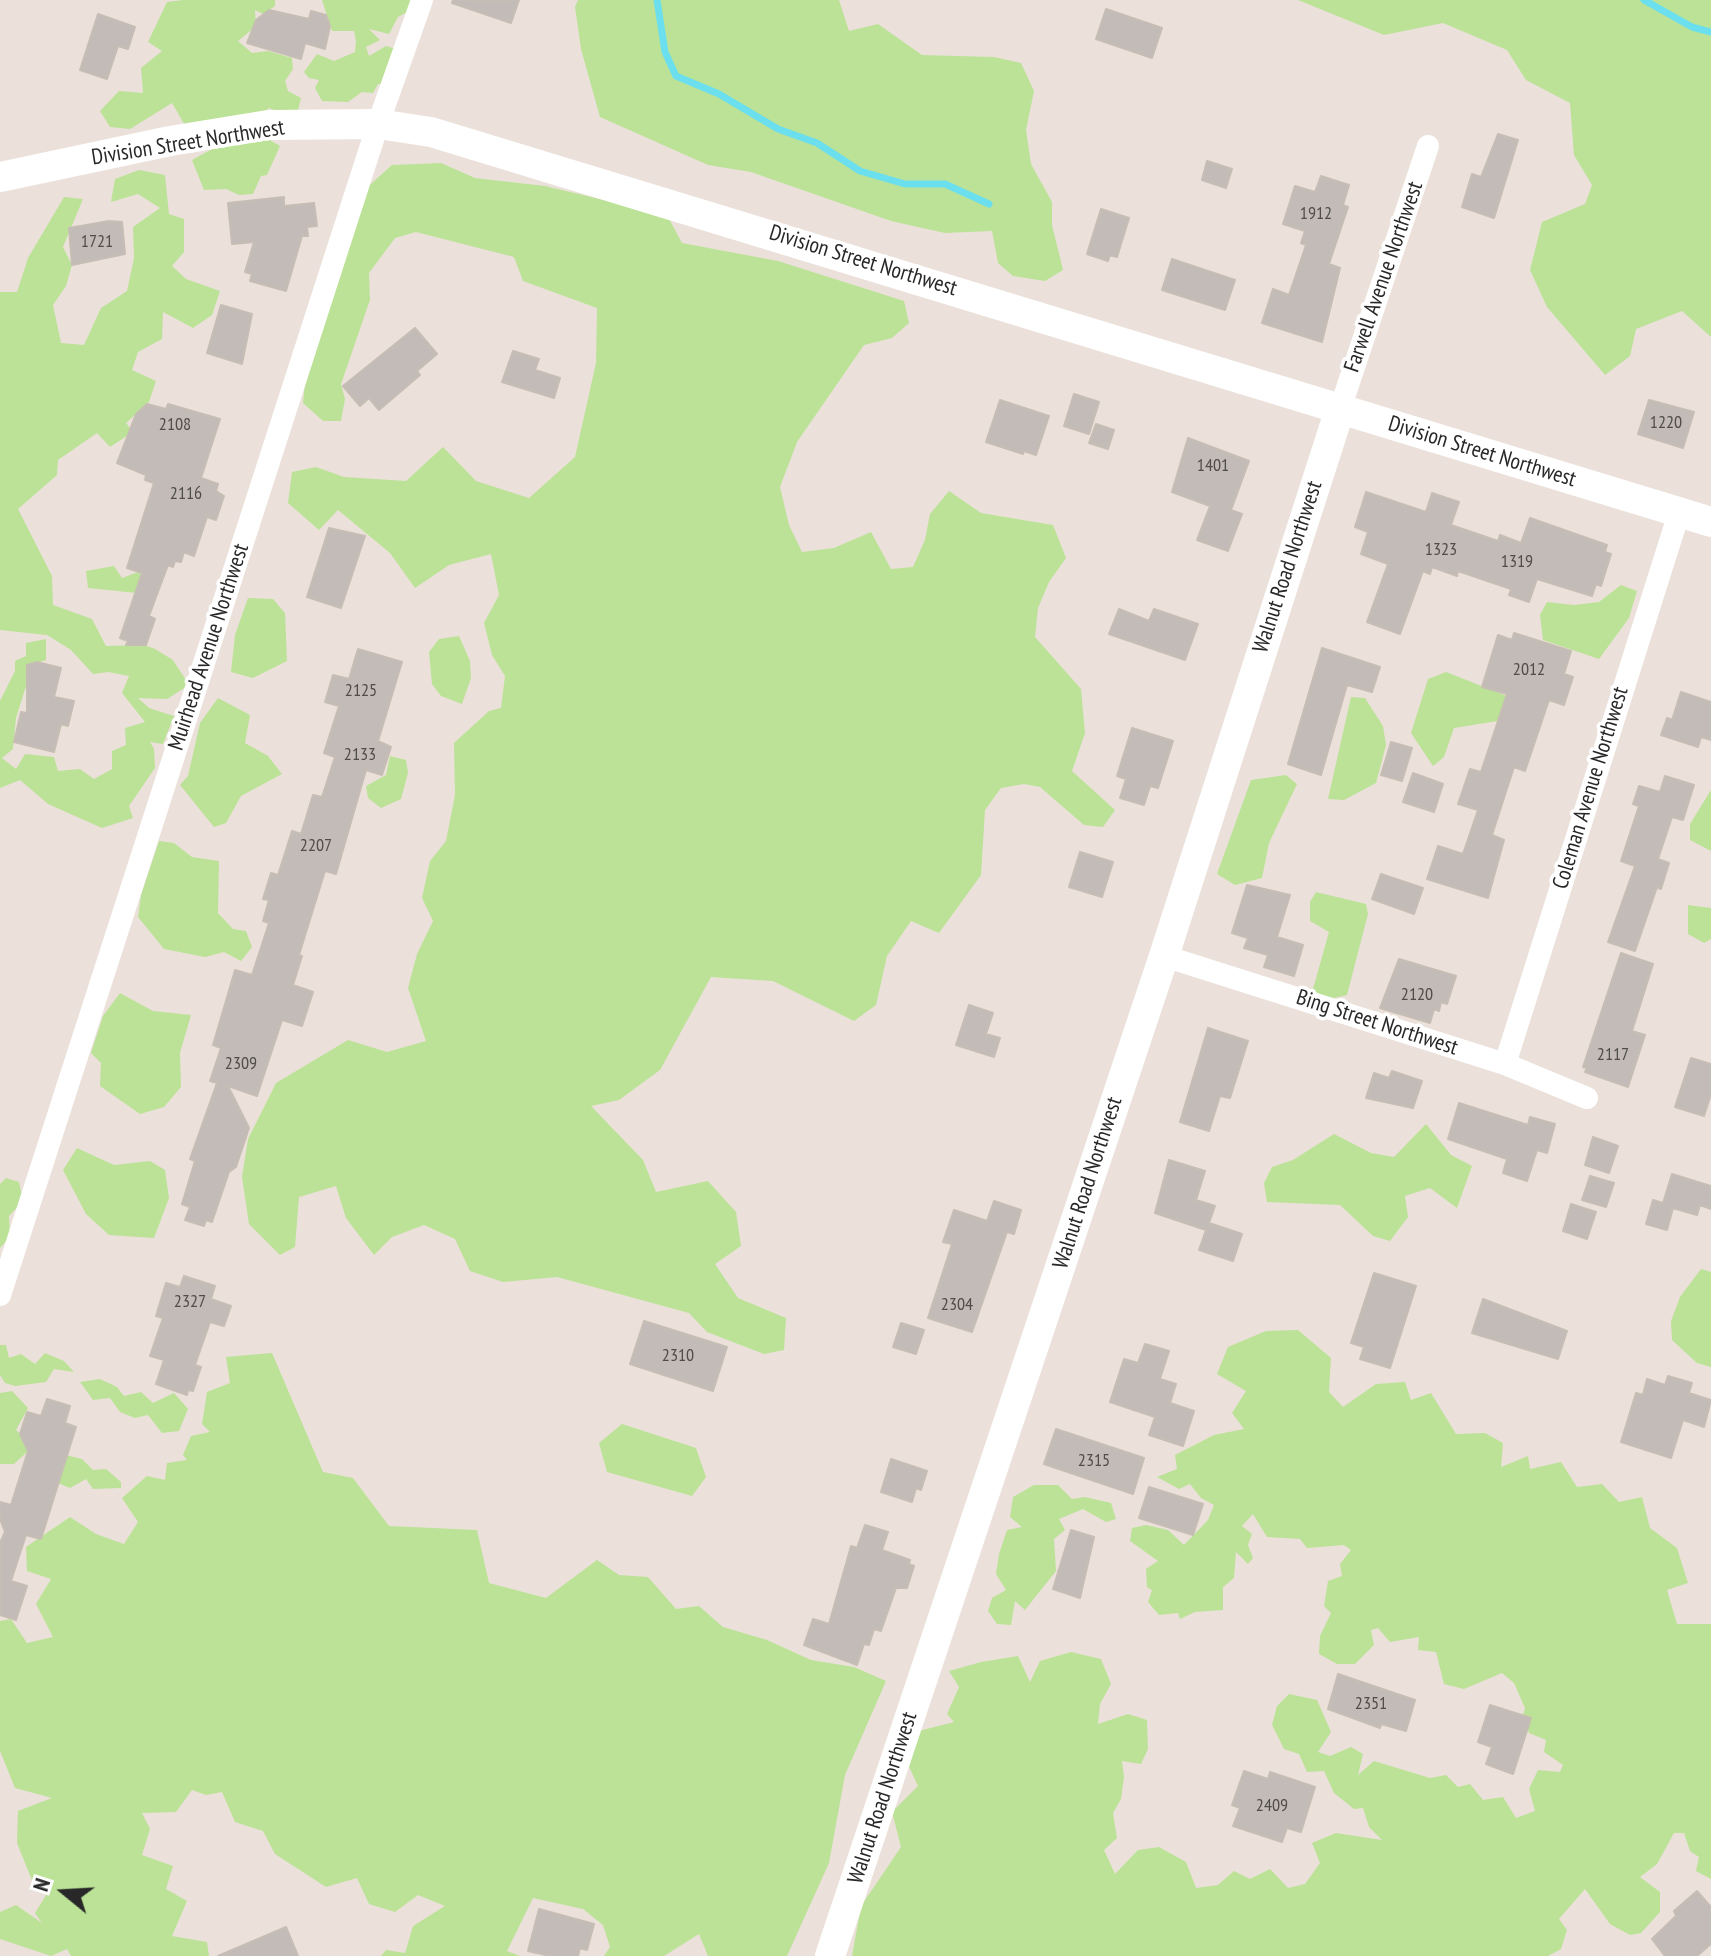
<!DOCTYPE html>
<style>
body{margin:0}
#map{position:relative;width:1711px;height:1956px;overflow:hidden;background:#ebe1da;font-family:"PT Sans Narrow",sans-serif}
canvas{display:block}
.north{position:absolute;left:24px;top:1852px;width:80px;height:80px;-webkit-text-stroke:6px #fff;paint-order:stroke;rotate:288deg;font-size:22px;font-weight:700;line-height:32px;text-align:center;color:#282828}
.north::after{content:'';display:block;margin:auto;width:28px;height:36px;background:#282828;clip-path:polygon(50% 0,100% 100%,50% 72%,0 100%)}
</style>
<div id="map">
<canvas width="1711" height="1956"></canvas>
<div class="north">N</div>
</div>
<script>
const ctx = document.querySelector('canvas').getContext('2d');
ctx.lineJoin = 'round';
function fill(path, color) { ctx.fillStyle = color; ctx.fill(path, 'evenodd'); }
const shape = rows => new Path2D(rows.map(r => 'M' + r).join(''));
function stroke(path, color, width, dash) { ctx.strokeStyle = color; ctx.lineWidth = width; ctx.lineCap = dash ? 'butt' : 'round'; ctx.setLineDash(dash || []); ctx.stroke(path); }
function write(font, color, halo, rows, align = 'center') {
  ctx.font = font + ' "PT Sans Narrow",sans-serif'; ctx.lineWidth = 7; ctx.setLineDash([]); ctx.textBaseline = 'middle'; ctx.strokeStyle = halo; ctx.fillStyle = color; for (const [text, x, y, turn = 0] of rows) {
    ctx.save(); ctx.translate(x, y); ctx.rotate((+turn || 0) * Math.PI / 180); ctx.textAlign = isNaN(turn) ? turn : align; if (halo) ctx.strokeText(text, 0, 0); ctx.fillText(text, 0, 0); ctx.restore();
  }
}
const green = shape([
 [183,0,275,0,275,6,263,14,255,10,256,26,238,41,252,53,268,51,292,58,293,69,285,81,288,91,301,98,298,110,285,113,268,108,259,134,280,146,267,175,261,176,253,194,239,195,226,189,204,190,192,160,214,148,186,127,172,103,130,129,110,127,100,111,119,91,143,93,141,68,162,51,148,42,167,2],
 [322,0,414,0,411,10,398,17,389,34,369,29,380,40,366,47,369,56,386,46,396,49,386,84,378,84,373,93,362,92,348,102,322,101,315,88,319,80,309,78,304,72,317,54,334,61,355,52,356,41,354,31,332,31],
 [578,0,839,0,849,31,878,24,922,55,994,57,1021,63,1034,91,1026,130,1031,164,1052,202,1052,225,1063,270,1045,281,1013,276,998,263,992,231,945,233,891,221,751,172,708,165,600,117,581,49,575,7],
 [1298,0,1711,0,1711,337,1682,311,1636,329,1630,356,1605,375,1547,307,1530,270,1542,222,1585,204,1592,185,1574,155,1570,103,1526,80,1507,50,1443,23,1384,35],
 [441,163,475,178,545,186,667,215,682,243,778,261,904,301,909,323,892,338,864,345,797,442,780,487,789,525,802,552,834,548,871,532,891,569,913,567,925,540,930,514,949,491,981,513,1053,525,1066,558,1049,582,1038,608,1035,637,1081,689,1085,733,1072,771,1115,810,1103,827,1084,825,1040,787,1024,784,1001,788,985,810,981,875,939,933,911,921,887,956,876,1005,854,1021,773,981,711,977,660,1070,619,1100,591,1106,643,1160,656,1192,708,1181,736,1212,741,1246,715,1264,738,1298,786,1318,784,1350,764,1354,707,1332,689,1313,557,1277,503,1282,470,1271,455,1239,424,1225,392,1237,374,1255,346,1218,336,1186,299,1197,295,1247,280,1255,249,1224,242,1177,248,1139,276,1083,348,1040,387,1052,426,1041,408,988,417,954,433,921,422,898,430,861,446,841,455,795,454,743,489,711,501,708,505,676,492,655,484,623,499,595,491,554,449,565,415,588,390,553,338,510,319,530,288,503,292,472,316,467,344,477,406,481,443,447,476,481,529,498,575,457,596,363,597,308,523,281,514,257,416,232,395,238,369,273,370,300,341,384,345,399,341,421,323,421,303,403,306,373,362,192,392,165],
 [139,170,165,175,169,214,184,219,184,252,172,266,186,279,220,291,212,315,193,328,163,312,162,339,138,352,132,370,156,381,149,402,126,423,133,432,110,447,97,433,58,460,57,475,18,509,52,576,53,605,92,619,106,646,144,645,155,649,173,660,189,685,167,699,138,698,149,708,174,716,163,744,150,742,154,749,155,768,129,806,133,818,102,828,48,804,20,780,0,788,0,701,15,671,15,661,26,656,26,643,46,639,46,660,27,666,27,683,16,718,13,749,2,758,16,769,25,754,54,757,58,771,80,769,94,779,112,769,112,751,126,745,125,728,145,722,122,693,129,676,108,672,93,674,71,650,47,635,0,630,0,292,17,292,28,258,64,197,83,199,63,247,72,265,66,286,53,305,61,343,84,345,101,308,127,291,134,258,133,227,160,208,138,194,111,202,115,179],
 [114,566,122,578,138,572,151,584,147,594,88,588,86,571],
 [1621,585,1637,591,1629,618,1599,659,1543,640,1540,615,1547,602,1574,605,1599,602],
 [248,598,273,599,285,613,287,661,253,678,231,672,235,635],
 [459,636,470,661,471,678,462,704,441,696,432,684,429,652,439,639],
 [1446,672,1512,698,1510,719,1454,728,1444,757,1433,766,1411,733,1428,679],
 [1351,697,1365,698,1383,726,1386,745,1376,783,1344,800,1328,799],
 [218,698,250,715,245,743,268,756,282,774,241,796,226,823,214,827,180,785,188,776,200,723],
 [390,756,406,760,408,773,401,799,381,808,368,798,366,786,386,775],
 [1286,775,1297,784,1269,843,1262,878,1235,885,1217,874,1251,780],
 [1711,790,1711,851,1690,840,1690,824],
 [159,841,174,843,192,857,219,861,218,913,233,929,246,931,252,947,241,961,224,952,205,957,164,949,138,917,141,895],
 [1316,892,1366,904,1368,914,1347,995,1325,1000,1313,989,1329,932,1310,921,1310,902],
 [1688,905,1711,908,1711,939,1704,943,1688,934],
 [120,993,153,1011,191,1015,180,1053,181,1087,164,1107,140,1114,100,1086,101,1063,91,1053,103,1016],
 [1426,1124,1451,1155,1472,1166,1457,1208,1430,1188,1405,1196,1408,1217,1390,1241,1373,1236,1340,1205,1267,1202,1264,1183,1272,1167,1293,1160,1334,1134,1371,1153,1394,1157],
 [77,1148,114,1165,150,1161,165,1170,169,1198,154,1238,109,1235,86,1214,63,1170],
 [6,1178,19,1182,23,1201,9,1216,10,1237,0,1248,0,1184],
 [1701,1269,1711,1272,1711,1367,1697,1363,1672,1340,1671,1321,1680,1297],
 [1298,1330,1331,1358,1329,1392,1343,1407,1376,1384,1405,1382,1411,1400,1431,1393,1456,1434,1485,1433,1503,1443,1501,1467,1528,1456,1530,1469,1561,1462,1577,1487,1602,1484,1619,1502,1642,1497,1650,1528,1677,1548,1688,1583,1667,1590,1677,1624,1711,1624,1711,1879,1696,1871,1699,1857,1690,1851,1684,1833,1674,1833,1657,1864,1640,1877,1660,1892,1660,1912,1641,1933,1630,1935,1610,1924,1585,1889,1559,1919,1567,1930,1561,1949,1548,1956,852,1956,861,1906,901,1847,892,1812,918,1786,906,1760,911,1733,954,1722,947,1714,959,1687,949,1671,981,1662,1018,1656,1030,1682,1040,1661,1071,1652,1101,1659,1111,1684,1100,1704,1098,1724,1128,1714,1147,1720,1148,1749,1141,1764,1122,1761,1124,1777,1121,1799,1113,1813,1117,1838,1104,1850,1115,1874,1138,1850,1159,1847,1186,1862,1196,1888,1218,1885,1234,1871,1250,1879,1270,1869,1288,1888,1305,1884,1320,1863,1312,1843,1336,1833,1382,1840,1369,1827,1363,1808,1354,1809,1334,1793,1324,1771,1307,1772,1299,1754,1284,1749,1272,1725,1277,1706,1289,1694,1317,1700,1331,1732,1318,1752,1330,1756,1351,1747,1363,1754,1358,1775,1374,1761,1430,1778,1446,1775,1458,1787,1470,1784,1483,1800,1503,1797,1516,1818,1535,1811,1529,1789,1538,1770,1560,1772,1563,1765,1544,1752,1546,1740,1529,1733,1523,1715,1525,1708,1514,1683,1502,1673,1464,1689,1444,1684,1436,1652,1418,1650,1419,1637,1390,1642,1378,1628,1371,1630,1374,1645,1355,1664,1337,1664,1319,1654,1320,1636,1331,1613,1324,1606,1328,1581,1342,1576,1340,1564,1351,1550,1344,1545,1307,1548,1300,1539,1267,1537,1253,1514,1242,1526,1252,1534,1248,1545,1253,1558,1248,1564,1236,1552,1234,1578,1223,1587,1223,1610,1195,1612,1180,1619,1178,1613,1159,1615,1148,1602,1152,1590,1147,1587,1146,1569,1158,1561,1130,1541,1132,1528,1146,1525,1168,1530,1184,1545,1208,1520,1214,1505,1201,1498,1190,1484,1179,1489,1157,1477,1177,1469,1175,1455,1214,1435,1244,1429,1232,1413,1246,1391,1217,1374,1228,1347,1266,1331],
 [0,1345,6,1345,9,1358,21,1354,35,1364,45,1353,64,1361,74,1372,54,1369,46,1382,15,1386,5,1383,0,1375],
 [272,1353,323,1472,353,1478,389,1526,477,1530,489,1583,546,1598,597,1560,619,1575,648,1577,676,1609,699,1606,723,1627,767,1640,811,1660,854,1667,886,1681,845,1775,829,1863,787,1956,708,1956,699,1934,664,1956,604,1956,610,1947,603,1925,583,1909,533,1898,507,1951,520,1956,381,1956,386,1950,405,1953,413,1926,445,1906,418,1895,395,1912,369,1904,357,1878,326,1887,275,1854,263,1831,235,1822,222,1792,206,1795,192,1790,176,1812,142,1813,150,1829,142,1855,173,1866,166,1889,187,1901,172,1936,207,1942,209,1956,71,1956,67,1949,51,1956,0,1939,0,1912,16,1905,42,1923,35,1913,48,1892,33,1883,17,1843,18,1811,52,1798,15,1788,0,1751,0,1621,11,1619,27,1643,53,1637,36,1604,51,1579,27,1571,26,1547,70,1517,96,1534,124,1544,138,1522,122,1498,147,1476,165,1480,167,1463,187,1460,183,1455,191,1436,210,1432,202,1424,207,1392,230,1383,226,1357],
 [100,1379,117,1387,124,1396,141,1392,153,1403,174,1393,188,1409,179,1431,162,1433,148,1415,135,1418,120,1412,110,1398,93,1400,80,1382],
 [12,1391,28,1408,16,1430,25,1438,27,1452,14,1464,0,1464,0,1393],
 [622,1424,696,1448,706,1477,692,1496,607,1472,599,1443],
 [61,1454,82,1459,93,1470,106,1469,121,1482,121,1488,93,1489,86,1479,70,1488,58,1483],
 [1034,1485,1058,1485,1072,1499,1085,1497,1111,1503,1116,1519,1106,1522,1083,1509,1059,1519,1065,1530,1054,1539,1056,1571,1025,1610,1015,1601,1011,1625,997,1624,988,1611,992,1598,1006,1590,996,1574,999,1554,1007,1530,1022,1527,1010,1517,1013,1497]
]);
const stream = shape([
 [657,0,665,52,676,76,719,94,778,129,817,143,860,171,905,184,945,184,989,204],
 [1644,0,1692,27,1711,32]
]);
const building = shape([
 [453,0,519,0,511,23,452,3,453,0],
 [1106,9,1162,28,1152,58,1096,39,1106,9],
 [269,10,309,19,311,11,326,15,330,26,325,49,305,43,301,59,247,43,256,20,269,10],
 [98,14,135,27,128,49,118,46,107,79,80,70,98,14],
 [1498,134,1518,140,1494,218,1462,207,1472,174,1481,177,1498,134],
 [1207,161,1232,169,1226,188,1202,180,1207,161],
 [1321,176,1349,185,1343,205,1348,207,1329,264,1340,268,1322,342,1262,323,1273,289,1289,295,1306,245,1301,243,1305,231,1283,224,1295,186,1315,192,1321,176],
 [284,197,284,206,314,203,317,226,307,227,308,236,302,236,286,291,250,281,252,274,245,272,254,242,232,244,228,203,284,197],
 [1101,209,1129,218,1117,257,1110,255,1108,261,1087,254,1101,209],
 [109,221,122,222,125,254,72,265,69,228,109,221],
 [1172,259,1235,280,1225,310,1162,290,1172,259],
 [221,305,252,314,242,364,207,353,221,305],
 [415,328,437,354,417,371,420,375,379,410,369,398,360,406,343,386,415,328],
 [513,351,539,359,535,370,560,378,554,398,502,382,513,351],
 [1074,394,1099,402,1089,434,1064,426,1074,394],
 [1000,400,1049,416,1036,455,1024,451,1023,454,986,442,1000,400],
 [1649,400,1694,412,1683,448,1638,434,1649,400],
 [147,404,166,409,168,404,220,419,201,478,218,484,216,491,224,496,216,520,207,517,194,556,184,552,181,562,175,561,173,567,168,565,149,616,155,619,146,645,126,645,128,641,120,638,142,573,127,568,154,483,145,480,146,475,117,463,136,414,147,404],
 [1096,424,1114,430,1108,449,1089,443,1096,424],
 [1188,438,1249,461,1231,510,1242,514,1228,551,1197,540,1210,506,1172,492,1188,438],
 [1366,492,1426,512,1432,493,1459,502,1451,525,1498,541,1500,535,1521,543,1530,518,1607,545,1605,552,1611,554,1601,586,1596,584,1592,596,1537,579,1529,602,1509,595,1511,589,1458,571,1457,576,1432,567,1430,574,1423,571,1400,634,1367,622,1388,564,1361,554,1368,532,1355,527,1366,492],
 [329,528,365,536,341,608,307,597,329,528],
 [1119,609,1149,621,1154,609,1198,624,1185,660,1109,634,1119,609],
 [1514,633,1571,651,1564,674,1573,677,1564,705,1549,700,1525,771,1514,767,1492,835,1504,840,1488,898,1427,879,1438,846,1463,854,1478,810,1458,804,1470,769,1481,772,1507,694,1482,687,1498,635,1512,640,1514,633],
 [1322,648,1380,667,1372,692,1347,685,1321,775,1288,764,1322,648],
 [358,649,402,662,378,741,391,747,382,775,366,770,336,874,325,871,299,955,302,956,293,985,313,992,302,1026,282,1020,257,1096,228,1086,249,1128,236,1167,229,1172,212,1222,206,1220,204,1226,185,1220,190,1207,182,1204,195,1161,190,1159,217,1083,210,1081,221,1048,213,1045,235,970,252,975,269,923,263,921,269,900,263,899,271,873,278,875,292,831,301,834,313,795,322,797,335,757,324,753,339,706,325,702,333,675,349,679,358,649],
 [37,662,61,668,54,697,74,701,68,726,61,724,54,752,14,742,21,712,27,713,27,665,37,662],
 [1681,692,1711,702,1711,740,1701,737,1698,747,1661,735,1667,718,1672,720,1681,692],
 [1132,728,1173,741,1158,788,1150,786,1144,805,1120,798,1126,779,1117,776,1132,728],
 [1391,742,1412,748,1402,781,1381,775,1391,742],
 [1413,773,1443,784,1434,812,1403,802,1413,773],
 [1665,776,1694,785,1683,820,1672,817,1658,859,1669,863,1661,889,1657,887,1635,951,1608,942,1635,866,1621,861,1639,806,1633,804,1639,786,1660,792,1665,776],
 [1080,852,1113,862,1102,897,1069,887,1080,852],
 [1381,874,1423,888,1414,914,1372,899,1381,874],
 [1247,885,1290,895,1277,937,1303,945,1294,976,1264,967,1268,955,1244,948,1248,938,1232,933,1247,885],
 [1621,953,1653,964,1632,1031,1645,1035,1628,1087,1585,1072,1587,1068,1583,1067,1621,953],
 [1399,959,1456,976,1447,1004,1441,1002,1439,1011,1434,1009,1430,1023,1380,1008,1399,959],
 [969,1005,993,1013,986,1034,1000,1038,994,1057,956,1045,969,1005],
 [1208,1028,1248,1041,1230,1098,1220,1096,1209,1131,1180,1122,1208,1028],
 [1691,1058,1711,1064,1711,1094,1704,1116,1675,1107,1691,1058],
 [1392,1071,1422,1081,1413,1108,1366,1098,1374,1073,1389,1078,1392,1071],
 [1459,1103,1528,1125,1530,1117,1555,1124,1547,1153,1537,1150,1527,1181,1503,1173,1507,1159,1448,1139,1459,1103],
 [1593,1137,1618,1146,1609,1173,1585,1165,1593,1137],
 [1169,1160,1205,1171,1196,1200,1215,1206,1209,1223,1242,1234,1233,1261,1199,1250,1206,1230,1155,1213,1169,1160],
 [1672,1174,1711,1186,1711,1209,1700,1205,1697,1215,1673,1208,1667,1230,1646,1224,1653,1200,1663,1203,1672,1174],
 [1590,1176,1614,1183,1606,1207,1582,1200,1590,1176],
 [994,1201,1021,1210,1014,1234,1007,1232,972,1332,928,1318,952,1244,943,1242,954,1210,987,1221,994,1201],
 [1571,1204,1596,1212,1587,1239,1563,1231,1571,1204],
 [1374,1273,1416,1286,1390,1368,1360,1359,1364,1347,1351,1343,1374,1273],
 [184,1276,215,1286,211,1299,231,1306,224,1326,210,1322,195,1365,201,1367,193,1391,188,1390,187,1395,156,1384,164,1360,150,1356,163,1318,156,1316,166,1283,180,1287,184,1276],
 [1483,1299,1567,1331,1558,1359,1472,1333,1483,1299],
 [644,1321,727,1347,713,1391,630,1364,644,1321],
 [901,1323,924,1330,916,1354,893,1347,901,1323],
 [1145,1344,1169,1351,1160,1379,1176,1384,1170,1403,1194,1411,1183,1446,1149,1435,1155,1417,1110,1402,1124,1359,1138,1363,1145,1344],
 [1668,1376,1692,1383,1689,1393,1711,1400,1704,1427,1683,1420,1671,1458,1621,1442,1636,1393,1643,1395,1647,1379,1665,1385,1668,1376],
 [47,1399,70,1406,65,1423,76,1427,41,1539,26,1535,11,1581,27,1586,16,1620,0,1615,0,1543,5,1532,0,1519,0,1502,11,1505,28,1451,20,1434,27,1412,41,1416,47,1399],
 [1056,1429,1144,1458,1133,1494,1044,1464,1056,1429],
 [891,1459,927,1471,921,1490,916,1488,912,1502,881,1492,891,1459],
 [1149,1487,1203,1504,1193,1535,1139,1518,1149,1487],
 [865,1525,888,1532,882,1550,910,1560,909,1564,914,1566,907,1588,896,1588,881,1631,874,1629,869,1645,864,1644,857,1665,804,1645,813,1619,829,1624,851,1546,857,1548,865,1525],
 [1071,1530,1094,1537,1080,1598,1053,1589,1071,1530],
 [1338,1674,1415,1700,1406,1731,1381,1724,1380,1728,1328,1709,1338,1674],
 [1490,1705,1531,1718,1513,1774,1486,1764,1492,1747,1478,1742,1490,1705],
 [1244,1771,1268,1779,1270,1772,1315,1787,1301,1832,1287,1828,1282,1842,1233,1826,1240,1808,1232,1805,1244,1771],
 [1697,1891,1711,1907,1711,1944,1697,1956,1665,1956,1652,1939,1676,1916,1674,1911,1697,1891],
 [539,1909,594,1924,587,1950,580,1948,578,1956,550,1956,528,1951,539,1909],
 [286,1927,298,1956,218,1956,286,1927]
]);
const street = shape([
 [1340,409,1428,146],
 [1164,956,1505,1064,1587,1098],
 [1505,1064,1679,513],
 [0,1295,378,124,422,0]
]);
const secondary = shape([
 [0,177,170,141,268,125,378,124,431,132,1711,522],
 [830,1956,1164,956,1340,409]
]);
const numberNames = [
 ["1912",1316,214],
 ["1721",97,242],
 ["1220",1666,423],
 ["2108",175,425],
 ["1401",1213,466],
 ["2116",186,494],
 ["1323",1441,550],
 ["1319",1517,562],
 ["2012",1529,670],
 ["2125",361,691],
 ["2133",360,755],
 ["2207",316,846],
 ["2120",1417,995],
 ["2117",1613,1055],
 ["2309",241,1064],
 ["2327",190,1302],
 ["2304",957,1305],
 ["2310",678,1356],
 ["2315",1094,1461],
 ["2351",1371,1704],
 ["2409",1272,1806]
];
const streetNames = [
 ["Division Street Northwest",188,143,-9],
 ["Division Street Northwest",863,261,17],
 ["Farwell Avenue Northwest",1384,277,-71],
 ["Division Street Northwest",1482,452,17],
 ["Walnut Road Northwest",1288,567,-72],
 ["Muirhead Avenue Northwest",209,647,-72],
 ["Coleman Avenue Northwest",1591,788,-73],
 ["Bing Street Northwest",1377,1023,18],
 ["Walnut Road Northwest",1088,1183,-72],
 ["Walnut Road Northwest",883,1798,-72]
];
fill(green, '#bbe296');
stroke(stream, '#6cdfee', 7);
fill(building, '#c3bbb7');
stroke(building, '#c6bdb4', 2);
stroke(street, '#fff', 22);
stroke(secondary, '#fff', 30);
write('18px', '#4f4d4c', null, numberNames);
write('22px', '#282828', '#fff', streetNames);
</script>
